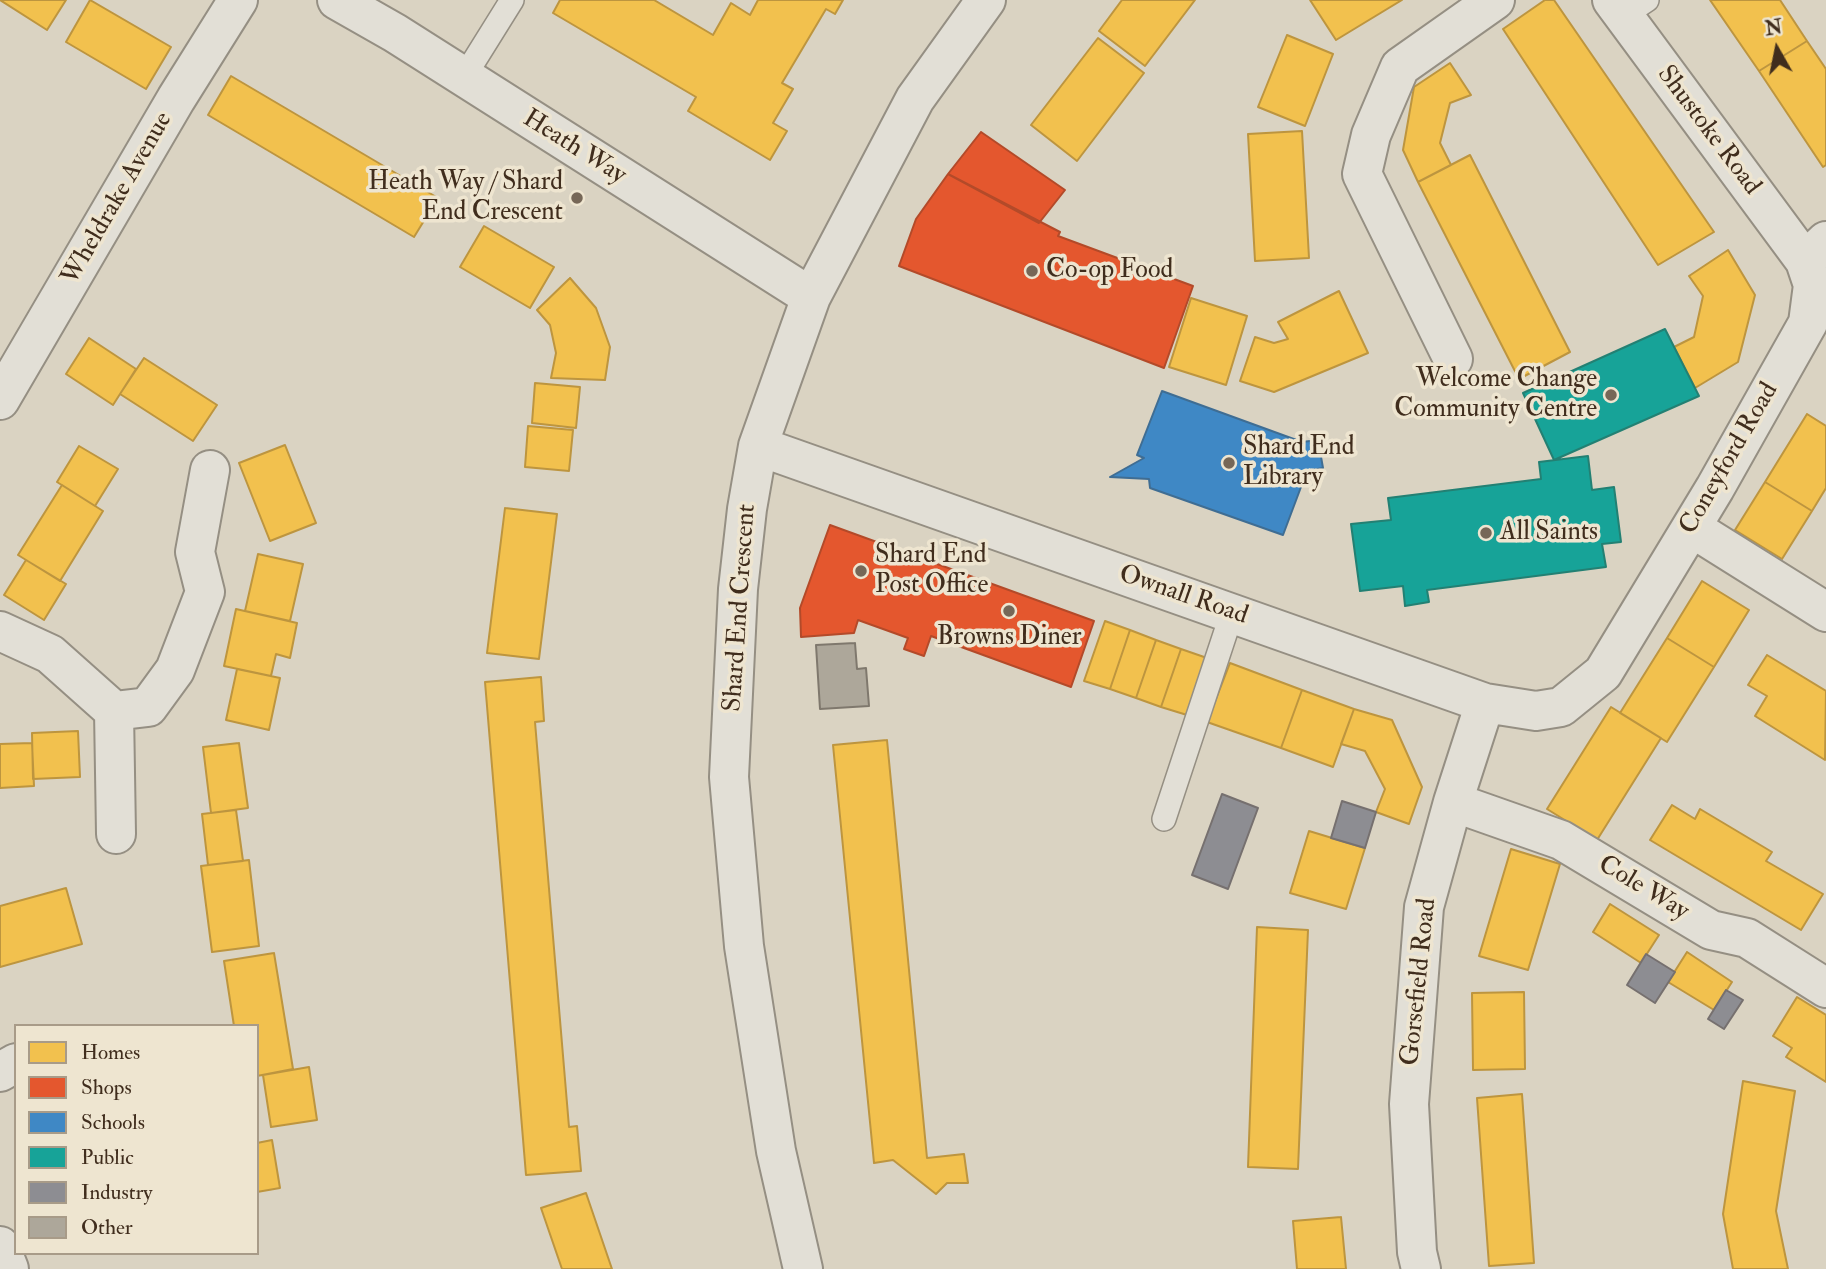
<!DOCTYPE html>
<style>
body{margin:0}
#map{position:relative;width:1826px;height:1269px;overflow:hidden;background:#dad3c2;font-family:"IM FELL Double Pica",serif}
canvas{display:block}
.legend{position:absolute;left:14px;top:1024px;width:245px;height:231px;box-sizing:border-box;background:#eee5d0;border:2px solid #a89b88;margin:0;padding:9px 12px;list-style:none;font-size:21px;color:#402d1d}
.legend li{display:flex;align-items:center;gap:14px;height:35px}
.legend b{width:35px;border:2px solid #a89b88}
.north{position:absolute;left:1742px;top:14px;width:70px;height:70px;-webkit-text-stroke:5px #eee5d0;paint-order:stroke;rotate:351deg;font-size:19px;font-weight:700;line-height:28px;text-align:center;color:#402d1d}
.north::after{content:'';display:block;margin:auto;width:24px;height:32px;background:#402d1d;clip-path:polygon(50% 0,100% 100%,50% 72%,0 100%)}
</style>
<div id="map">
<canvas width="1826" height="1269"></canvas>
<ul class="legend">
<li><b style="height:19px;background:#f2c14e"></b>Homes</li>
<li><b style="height:19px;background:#e4572e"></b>Shops</li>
<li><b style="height:19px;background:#3f88c5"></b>Schools</li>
<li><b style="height:19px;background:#17a398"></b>Public</li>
<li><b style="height:19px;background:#8d8d92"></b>Industry</li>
<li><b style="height:19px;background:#ada79a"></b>Other</li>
</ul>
<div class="north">N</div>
</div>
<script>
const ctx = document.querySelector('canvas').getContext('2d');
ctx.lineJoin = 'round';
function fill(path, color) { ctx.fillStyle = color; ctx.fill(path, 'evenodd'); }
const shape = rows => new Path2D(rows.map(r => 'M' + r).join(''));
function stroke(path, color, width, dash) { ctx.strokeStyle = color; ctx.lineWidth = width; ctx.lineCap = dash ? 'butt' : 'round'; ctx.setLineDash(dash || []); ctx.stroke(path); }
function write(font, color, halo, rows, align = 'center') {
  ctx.font = font + ' "IM FELL Double Pica",serif'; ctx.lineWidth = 7; ctx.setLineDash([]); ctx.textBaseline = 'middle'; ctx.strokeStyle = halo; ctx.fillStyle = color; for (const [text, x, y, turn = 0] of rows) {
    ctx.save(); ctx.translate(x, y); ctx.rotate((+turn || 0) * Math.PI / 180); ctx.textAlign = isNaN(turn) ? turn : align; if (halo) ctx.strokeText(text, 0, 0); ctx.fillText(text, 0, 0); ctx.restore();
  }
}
const homes = shape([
 [0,0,66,0,47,30,0,0],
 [90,0,171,47,146,89,66,42,90,0],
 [560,0,654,0,713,35,731,3,750,15,758,0,843,0,835,14,826,9,782,83,793,89,773,123,787,131,770,160,688,111,696,97,553,13,560,0],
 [1122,0,1195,0,1145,66,1099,31,1122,0],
 [1310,0,1402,0,1336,40,1310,0],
 [1545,0,1554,0,1714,232,1658,265,1503,29,1545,0],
 [1710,0,1780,0,1807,41,1759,71,1710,0],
 [1287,35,1333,54,1305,126,1258,107,1287,35],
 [1098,38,1144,73,1077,161,1031,125,1098,38],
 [1807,41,1826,69,1826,165,1823,167,1759,71,1807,41],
 [1450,63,1471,95,1450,103,1440,143,1451,165,1418,182,1403,150,1414,87,1450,63],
 [231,76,438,198,414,237,208,115,231,76],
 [1302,131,1309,258,1255,261,1248,134,1302,131],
 [1470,155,1570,352,1519,379,1418,182,1470,155],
 [484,226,554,267,530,308,460,267,484,226],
 [1728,250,1755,295,1738,362,1695,388,1674,347,1694,337,1703,296,1689,276,1728,250],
 [570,278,596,308,610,347,605,380,551,378,556,353,550,325,537,310,570,278],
 [1339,291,1368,353,1274,392,1240,381,1255,337,1274,343,1288,339,1278,322,1339,291],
 [1191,298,1247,316,1226,385,1169,367,1191,298],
 [89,338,136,369,113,405,66,374,89,338],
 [144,358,217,405,193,441,120,394,144,358],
 [535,383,580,387,576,428,532,423,535,383],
 [1807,414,1826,426,1826,488,1812,511,1765,482,1807,414],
 [528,426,573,430,569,471,525,467,528,426],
 [285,445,316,523,270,541,239,463,285,445],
 [79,446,118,469,95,506,57,482,79,446],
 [1765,482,1812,511,1782,559,1735,530,1765,482],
 [62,485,103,511,60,581,18,555,62,485],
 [505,508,557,514,539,659,487,653,505,508],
 [258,554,303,564,290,621,245,611,258,554],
 [26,560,66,584,44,620,4,595,26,560],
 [1702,581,1749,610,1714,667,1667,638,1702,581],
 [236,609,297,623,290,658,276,654,271,676,224,666,236,609],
 [1105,621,1130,630,1110,689,1084,681,1105,621],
 [1130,630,1156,640,1136,698,1110,689,1130,630],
 [1667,638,1714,667,1667,742,1620,713,1667,638],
 [1156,640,1181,649,1161,707,1136,698,1156,640],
 [1181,649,1207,658,1187,715,1161,707,1181,649],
 [1767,655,1826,691,1825,760,1755,716,1767,696,1748,685,1767,655],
 [1230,663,1302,690,1281,748,1207,722,1230,663],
 [237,669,280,678,269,730,226,720,237,669],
 [541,677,544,721,535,722,569,1127,577,1126,581,1171,526,1175,485,682,541,677],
 [1302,690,1354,709,1333,767,1281,748,1302,690],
 [1611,707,1661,738,1597,840,1547,809,1611,707],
 [1354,709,1392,720,1422,787,1409,824,1376,812,1385,789,1365,751,1341,744,1354,709],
 [78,731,80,777,33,779,32,733,78,731],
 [887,740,927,1158,964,1154,968,1183,947,1183,936,1194,893,1160,874,1163,833,745,887,740],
 [32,743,34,786,0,788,0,744,32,743],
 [239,743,248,808,211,813,203,747,239,743],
 [1672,805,1695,819,1700,809,1772,852,1766,861,1823,894,1801,930,1650,840,1672,805],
 [236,810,243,861,208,865,202,814,236,810],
 [1309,831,1365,848,1346,909,1290,893,1309,831],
 [1511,849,1560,864,1528,970,1479,956,1511,849],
 [249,860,259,946,212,952,201,866,249,860],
 [66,888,82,944,0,967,0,906,66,888],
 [1610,904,1659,935,1641,963,1593,932,1610,904],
 [1257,927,1308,930,1298,1169,1248,1167,1257,927],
 [1687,952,1732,982,1714,1010,1668,982,1687,952],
 [274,953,293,1069,257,1076,257,1026,234,1026,224,961,274,953],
 [1524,992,1525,1069,1473,1070,1472,993,1524,992],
 [1797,997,1826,1015,1826,1082,1786,1057,1792,1048,1773,1036,1797,997],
 [309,1067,317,1120,271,1127,263,1075,309,1067],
 [1743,1081,1795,1091,1776,1211,1788,1269,1733,1269,1723,1214,1743,1081],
 [1522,1094,1534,1263,1489,1266,1477,1098,1522,1094],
 [272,1140,280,1188,257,1192,257,1143,272,1140],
 [586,1193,612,1269,562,1269,541,1208,586,1193],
 [1341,1217,1346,1269,1297,1269,1293,1221,1341,1217]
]);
const shops = shape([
 [981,132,1065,190,1039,223,948,174,981,132],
 [948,174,1060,232,1058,236,1193,286,1164,368,899,266,916,219,948,174],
 [830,525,1094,621,1071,687,931,636,924,656,904,649,908,638,858,620,854,633,801,637,800,608,830,525]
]);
const schools = shape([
 [1162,391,1302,442,1318,440,1323,468,1307,471,1283,535,1150,488,1149,479,1110,477,1144,458,1137,455,1162,391]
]);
const public = shape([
 [1665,329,1699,396,1554,460,1523,393,1665,329],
 [1588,456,1592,490,1614,487,1621,542,1602,544,1606,567,1427,590,1429,602,1405,606,1403,586,1360,591,1351,524,1391,520,1388,498,1541,479,1539,462,1588,456]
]);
const industry = shape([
 [1222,794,1258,808,1228,889,1192,875,1222,794],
 [1342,801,1376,812,1365,848,1331,838,1342,801],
 [1646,954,1675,972,1655,1003,1627,985,1646,954],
 [1726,990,1743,1000,1724,1029,1708,1019,1726,990]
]);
const building = shape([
 [855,643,857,669,866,668,869,706,820,709,816,645,855,643]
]);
const service = shape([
 [1623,16,1647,0],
 [464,77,512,0],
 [1164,819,1232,613]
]);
const minor = shape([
 [337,0,395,33,811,297],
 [1612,0,1805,261],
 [1453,359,1362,174,1371,135,1400,67,1495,0],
 [0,400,176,99,238,0],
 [758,446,1485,703,1536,711,1561,707,1603,673,1715,488,1808,323,1813,285,1805,261,1826,241],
 [1692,528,1826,612],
 [0,631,50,654,114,711,148,707,175,670,205,592,195,552,210,470],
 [114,711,116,834],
 [1453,802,1561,840,1711,930,1747,938,1826,988],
 [0,1072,16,1063],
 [0,1246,9,1269],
 [803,1269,776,1151,744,946,729,777,738,589,747,509,758,446,811,297,915,99,986,0],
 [1421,1269,1417,1252,1409,1104,1424,907,1453,802,1485,703]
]);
const markers = [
 [577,198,7,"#766757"],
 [1032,271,7,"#766757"],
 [1611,395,7,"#766757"],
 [1229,463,7,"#766757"],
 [1486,533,7,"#766757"],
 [861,571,7,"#766757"],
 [1009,611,7,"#766757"]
];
const streetNames = [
 ["Shustoke Road",1708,131,53],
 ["Heath Way",574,148,32],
 ["Wheldrake Avenue",118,199,-60],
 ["Coneyford Road",1730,459,-60],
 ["Ownall Road",1183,596,19],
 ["Shard End Crescent",741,608,-86],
 ["Cole Way",1643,889,31],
 ["Gorsefield Road",1420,982,-84]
];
const poiNames = [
 ["Heath Way / Shard",563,183,"right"],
 ["End Crescent",563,213,"right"],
 ["Co-op Food",1046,271],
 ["Welcome Change",1597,380,"right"],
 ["Community Centre",1597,410,"right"],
 ["Shard End",1243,448],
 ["Library",1243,478],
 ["All Saints",1500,533],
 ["Shard End",875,556],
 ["Post Office",875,586],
 ["Browns Diner",1009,638,"center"]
];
fill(homes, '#f2c14e');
stroke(homes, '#bd953f', 2);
fill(shops, '#e4572e');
stroke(shops, '#b34a29', 2);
fill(schools, '#3f88c5');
stroke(schools, '#3f6d93', 2);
fill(public, '#17a398');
stroke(public, '#238073', 2);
fill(industry, '#8d8d92');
stroke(industry, '#76706f', 2);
fill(building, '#ada79a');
stroke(building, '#7f786d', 2);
stroke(service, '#958f83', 26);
stroke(minor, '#958f83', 42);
stroke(service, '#e2dfd6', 23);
stroke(minor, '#e2dfd6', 38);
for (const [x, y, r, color] of markers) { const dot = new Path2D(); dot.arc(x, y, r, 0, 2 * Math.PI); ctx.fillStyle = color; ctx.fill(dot); stroke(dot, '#eee5d0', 2.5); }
write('26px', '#402d1d', '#eee5d0', streetNames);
write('26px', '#402d1d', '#eee5d0', poiNames, 'left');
</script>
